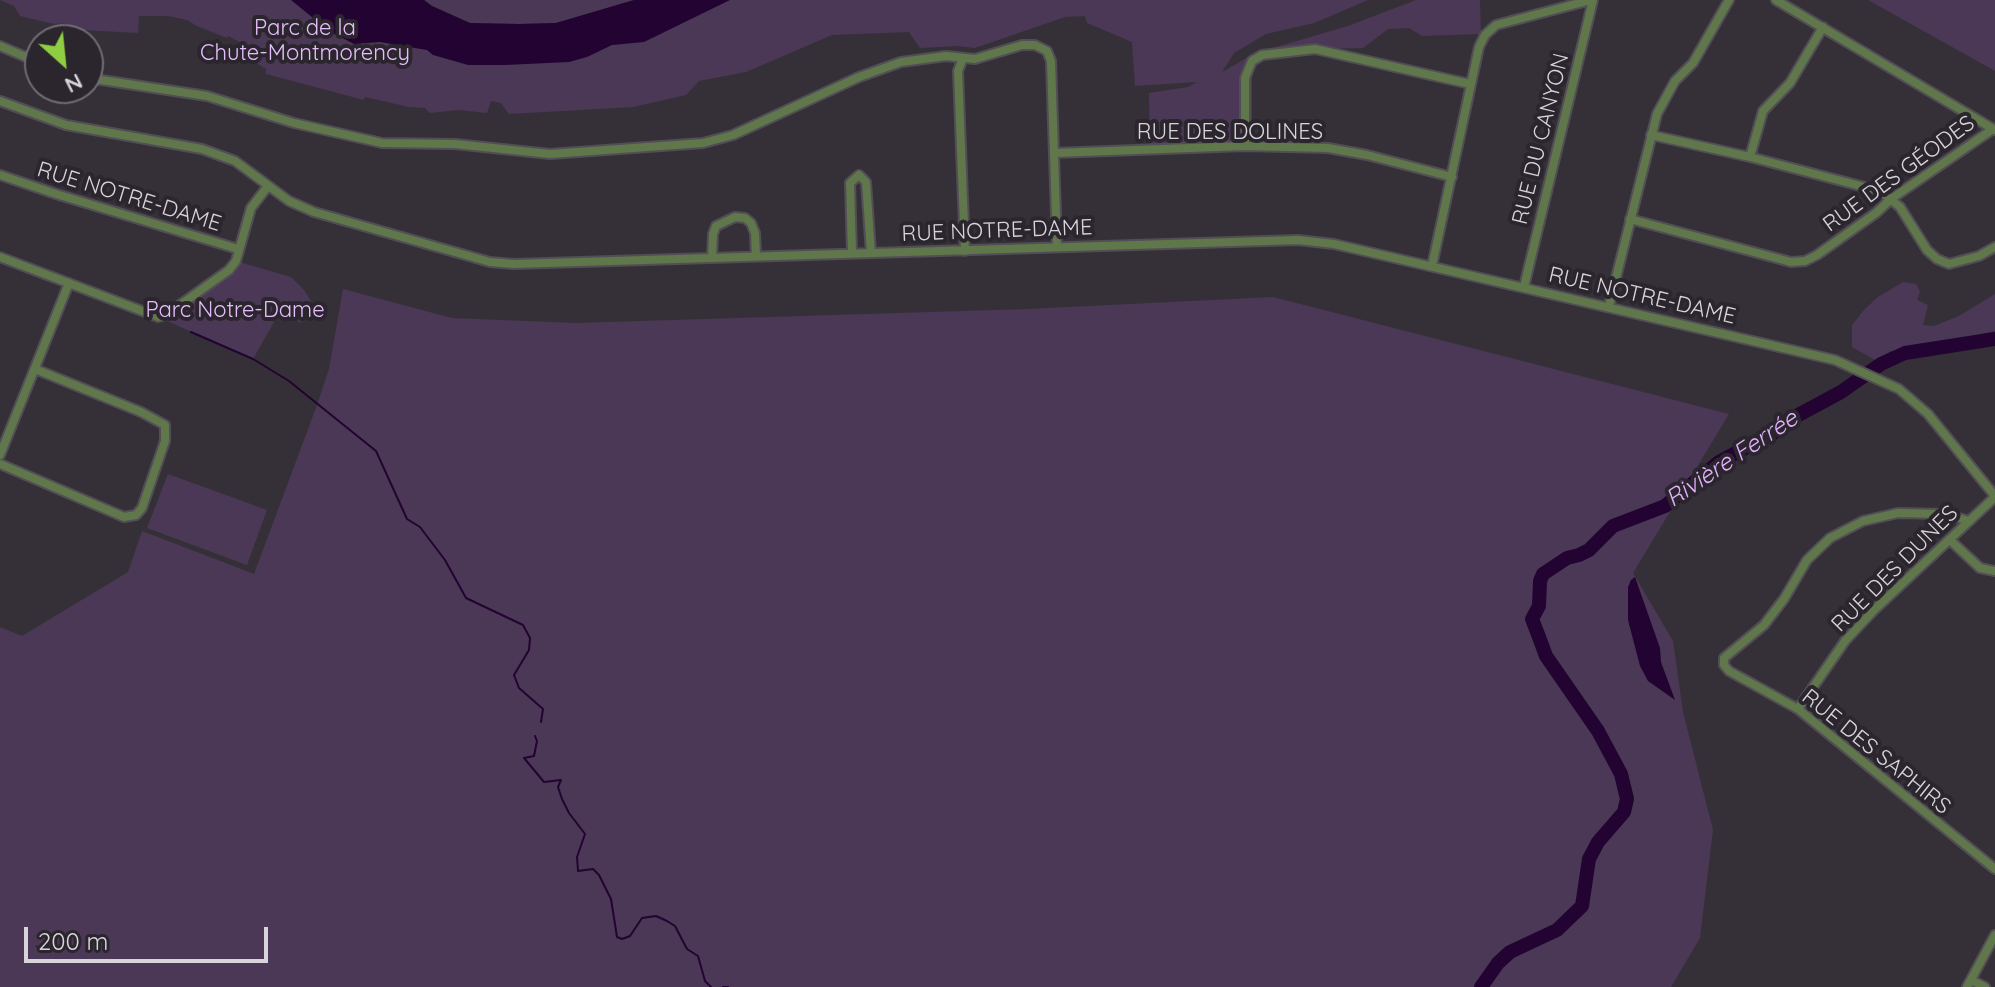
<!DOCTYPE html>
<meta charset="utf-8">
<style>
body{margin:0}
#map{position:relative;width:1995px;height:987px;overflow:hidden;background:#353038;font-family:Quicksand,sans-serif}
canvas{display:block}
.north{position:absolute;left:24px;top:24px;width:80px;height:80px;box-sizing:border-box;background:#2b262e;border:2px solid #706c73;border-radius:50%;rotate:153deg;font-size:22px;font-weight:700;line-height:32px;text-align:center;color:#d8d4da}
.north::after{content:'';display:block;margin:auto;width:28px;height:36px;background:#8fcd42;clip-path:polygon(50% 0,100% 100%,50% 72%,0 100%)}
.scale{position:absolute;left:24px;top:927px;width:244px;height:36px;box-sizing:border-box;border:4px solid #d8d4da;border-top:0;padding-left:10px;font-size:24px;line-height:28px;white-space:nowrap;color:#d8d4da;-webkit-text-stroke:6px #2b262e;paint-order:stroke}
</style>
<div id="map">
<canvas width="1995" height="987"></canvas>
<div class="north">N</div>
<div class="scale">200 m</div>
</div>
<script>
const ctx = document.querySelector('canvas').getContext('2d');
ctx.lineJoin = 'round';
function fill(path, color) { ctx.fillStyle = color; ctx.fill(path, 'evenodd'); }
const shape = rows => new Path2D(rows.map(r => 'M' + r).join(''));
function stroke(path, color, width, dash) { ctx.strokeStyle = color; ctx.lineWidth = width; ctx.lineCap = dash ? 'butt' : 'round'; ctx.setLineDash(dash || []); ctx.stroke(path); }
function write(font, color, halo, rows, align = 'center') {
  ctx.font = font + ' Quicksand,sans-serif'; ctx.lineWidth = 8; ctx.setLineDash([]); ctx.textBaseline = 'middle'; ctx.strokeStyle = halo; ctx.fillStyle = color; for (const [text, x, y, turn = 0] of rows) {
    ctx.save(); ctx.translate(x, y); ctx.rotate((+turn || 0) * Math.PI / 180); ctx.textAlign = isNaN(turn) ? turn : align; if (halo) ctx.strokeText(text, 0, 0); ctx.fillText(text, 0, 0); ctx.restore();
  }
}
const green = shape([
 [0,0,333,0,408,47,423,49,702,0,1368,0,1314,23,1266,34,1234,53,1222,72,1252,55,1252,150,1150,154,1149,93,1188,87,1197,82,1135,86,1132,42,1087,23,1085,16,1065,17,975,48,957,46,920,48,909,32,832,35,746,72,699,81,686,95,633,107,509,114,501,103,491,101,487,113,459,110,430,113,425,108,409,107,365,97,364,100,266,74,266,69,245,56,249,47,228,36,227,38,197,26,187,20,168,16,139,16,138,33,81,30,63,23,54,24,20,16,14,6],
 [424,0,634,0,556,23,519,24,470,23,432,6],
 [1416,0,1480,0,1481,34,1422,36,1409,28,1388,29,1363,48,1266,50,1348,26],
 [1868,0,1995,0,1995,71],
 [236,261,291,277,304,290,311,301,312,312,300,323,280,304,271,320,274,322,253,359,158,317,171,317],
 [1903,282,1916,284,1920,292,1917,300,1928,305,1923,325,1934,326,1959,316,1995,294,1995,331,1944,343,1891,351,1875,360,1852,347,1852,325,1863,311,1878,297],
 [343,289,452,318,576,323,1028,309,1273,297,1729,414,1633,573,1673,641,1683,712,1713,830,1700,938,1671,987,0,987,0,627,22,636,128,572,142,531,254,574,317,405,329,369],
 [168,474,267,510,247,565,147,528]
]);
const water = shape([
 [291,0,424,0,432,6,470,23,519,24,556,23,634,0,730,0,644,42,612,45,587,57,569,62,505,65,468,65,433,55,427,50,380,42,354,44,329,31],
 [1635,577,1660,648,1661,662,1675,700,1648,681,1640,666,1628,620,1628,587,1631,580]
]);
const stream = shape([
 [191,332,253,359,289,381,376,451,407,519,420,527,445,560,466,598,523,625,530,638,529,650,514,675,519,688,543,709,541,722],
 [535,736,537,741,534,756,524,758,544,782,561,780,558,787,562,799,569,813,585,834,577,857,578,871,593,869,599,875,611,899,617,937,622,939,630,936,642,918,656,916,667,921,675,926,687,949,698,956,705,981,711,987],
 [723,987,728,987]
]);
const river = shape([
 [1481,987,1498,963,1510,952,1557,930,1582,906,1589,859,1598,842,1624,812,1627,799,1621,774,1613,759,1598,731,1546,656,1539,637,1532,619,1539,606,1540,581,1543,574,1567,558,1579,555,1589,550,1613,526,1665,506,1719,462,1777,431,1789,420,1841,392,1881,364,1905,353,1995,339]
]);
const minor = shape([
 [1776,0,1995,130],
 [0,46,40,63],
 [963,58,958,71,965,251],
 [88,78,207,96,294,123,382,143,455,144,550,154,703,143,733,135,859,77,901,62,946,56,975,59,1022,45,1035,45,1047,51,1051,61,1057,247],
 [0,101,66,125,202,149,235,161,289,201,314,212,490,262,514,264,1298,240,1334,244,1835,360,1899,389,1928,414,1995,496],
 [1651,135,1750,157,1880,191,1900,207,1927,250,1937,259,1949,264,1979,256,1995,247],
 [1245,146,1245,78,1252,61,1262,55,1315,49,1470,84],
 [1054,153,1245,146,1328,148,1367,155,1452,177],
 [1750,157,1763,111,1790,83,1823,27],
 [0,175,56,194,238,249],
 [1630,219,1791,262,1805,261,1817,255,1876,213,1891,199,1993,129],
 [852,252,850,183,859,175,866,182,871,253],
 [0,257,158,317,166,315,229,270,236,261,251,208,268,186],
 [712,258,713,234,716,226,735,217,745,218,751,223,755,233,756,256],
 [1432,266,1479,47,1485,35,1496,25,1591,0],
 [1524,287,1593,0],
 [1609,306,1657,114,1675,81,1693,63,1729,0],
 [0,455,69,283],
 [0,464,124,517,136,515,142,508,165,441,165,425,141,412,35,369],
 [1969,521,1945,514,1898,513,1863,521,1830,538,1807,560,1784,599,1764,625,1724,658,1724,665,1729,671,1798,709,1995,869],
 [1950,540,1980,568,1995,571],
 [1798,709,1845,641,1875,609,1995,497],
 [1971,980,1985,987],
 [1967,987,1995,935]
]);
const parkNames = [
 ["Parc de la",305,28],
 ["Chute-Montmorency",305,53],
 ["Parc Notre-Dame",235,310]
];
const streetNames = [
 ["RUE DES DOLINES",1230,132],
 ["RUE DU CANYON",1541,139,-76],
 ["RUE DES GÉODES",1899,174,-36],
 ["RUE NOTRE-DAME",129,197,17],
 ["RUE NOTRE-DAME",997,231,-2],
 ["RUE NOTRE-DAME",1642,296,13],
 ["RUE DES DUNES",1895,569,-45],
 ["RUE DES SAPHIRS",1876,752,39]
];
const waterNames = [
 ["Rivière Ferrée",1732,459,-34]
];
fill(green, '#4b3856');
fill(water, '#230331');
stroke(stream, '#230331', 2);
stroke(river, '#230331', 14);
stroke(minor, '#524e55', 12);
stroke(minor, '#60764b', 8);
write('22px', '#e7befd', '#2b262e', parkNames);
write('22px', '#d8d4da', '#2b262e', streetNames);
write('italic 24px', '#e3b0fe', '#2b262e', waterNames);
</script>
